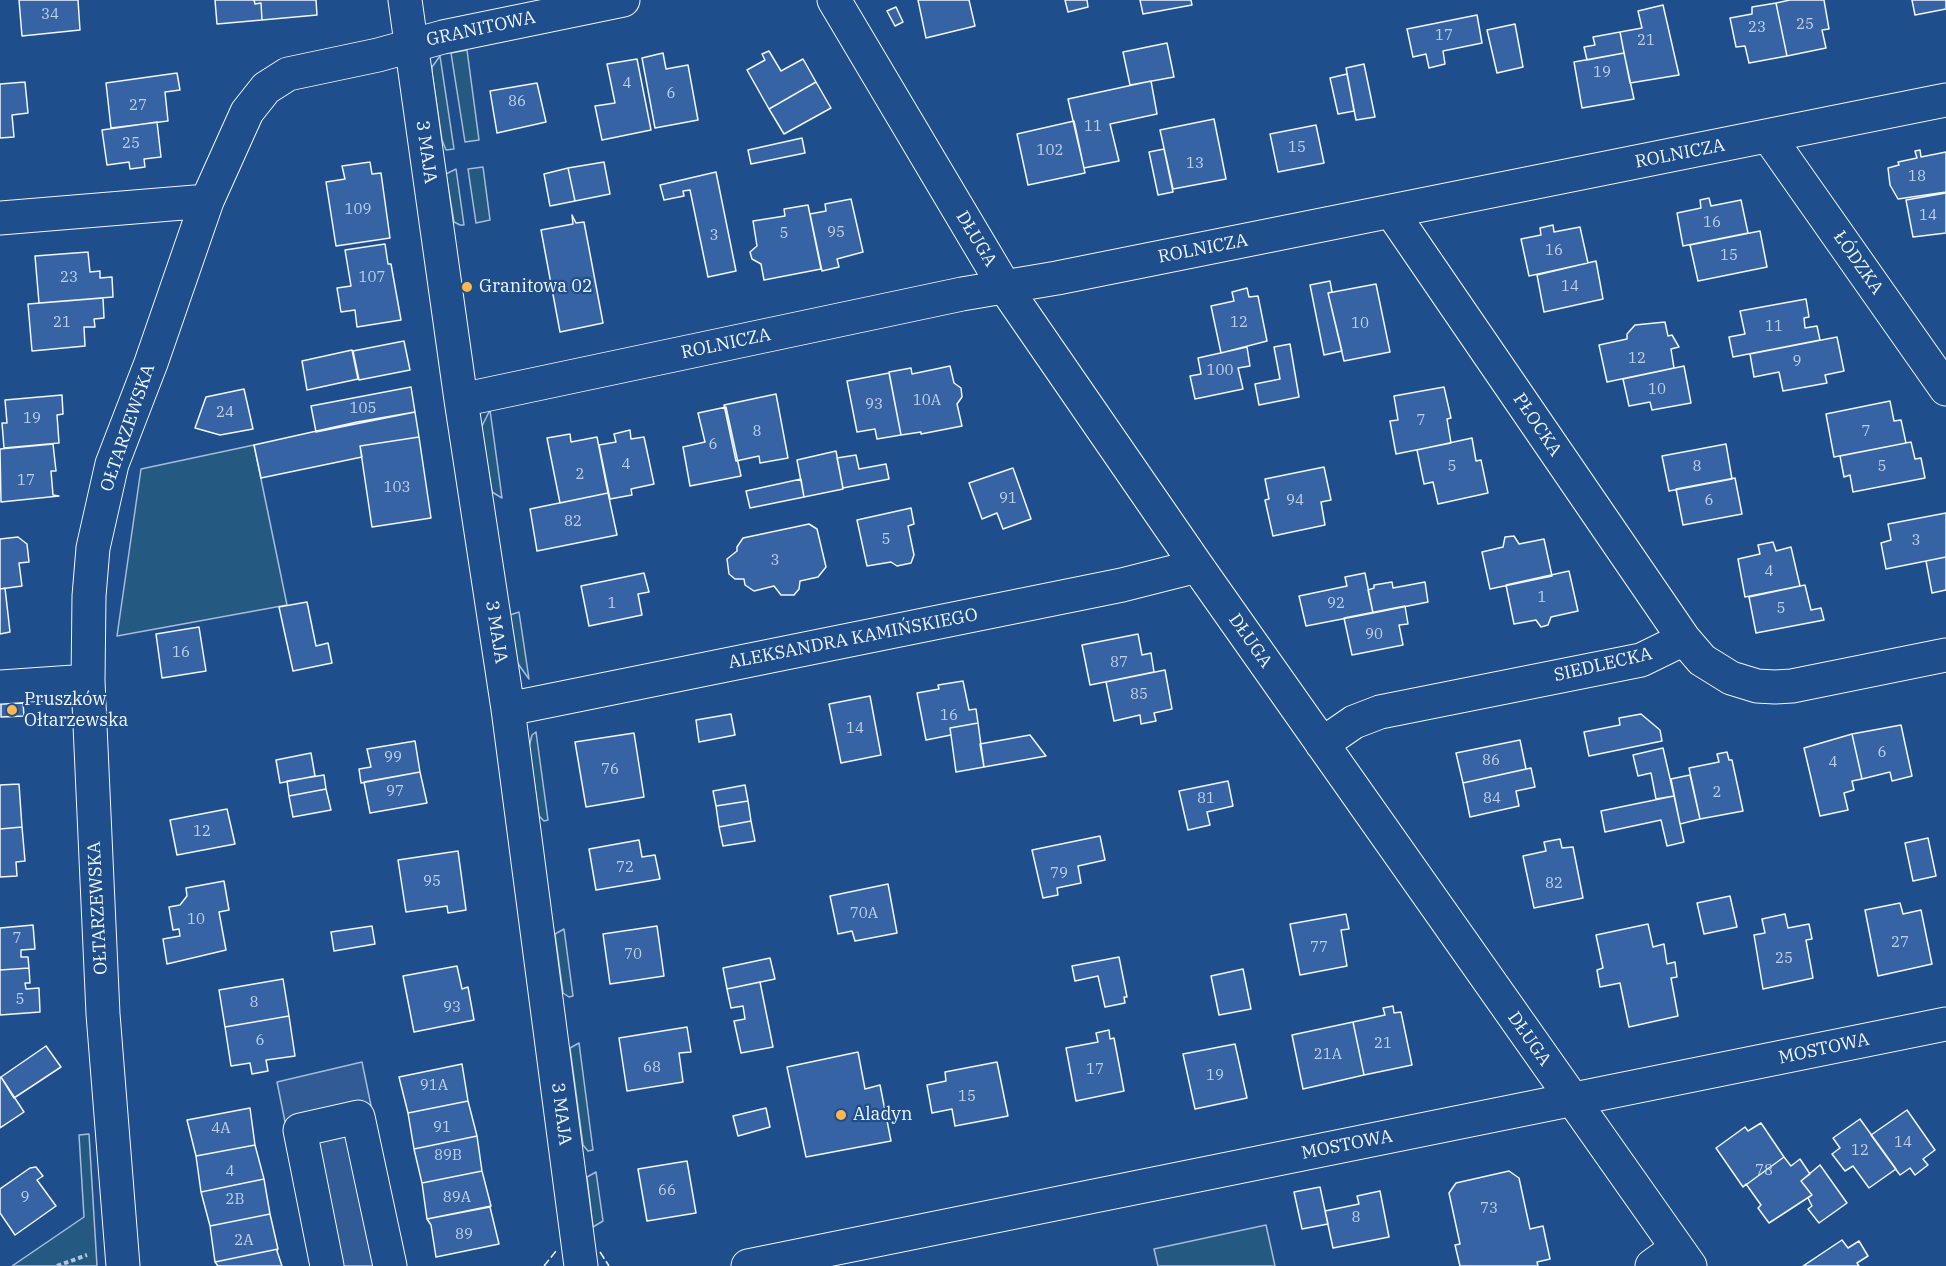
<!DOCTYPE html>
<meta charset="utf-8">
<style>
body{margin:0}
canvas{display:block;background:#1f4e8c}
</style>
<canvas width="1946" height="1266"></canvas>
<script>
const ctx = document.querySelector('canvas').getContext('2d');
ctx.lineJoin = 'round';
function fill(path, color) { ctx.fillStyle = color; ctx.fill(path, 'evenodd'); }
const shape = rows => new Path2D(rows.map(r => 'M' + r).join(''));
function stroke(path, color, width, dash) { ctx.strokeStyle = color; ctx.lineWidth = width; ctx.lineCap = dash ? 'butt' : 'round'; ctx.setLineDash(dash || []); ctx.stroke(path); }
function write(font, color, halo, rows, align = 'center') {
  ctx.font = font + ' "IBM Plex Serif",serif'; ctx.lineWidth = 4.5; ctx.setLineDash([]); ctx.textBaseline = 'middle'; ctx.strokeStyle = halo; ctx.fillStyle = color; for (const [text, x, y, turn = 0] of rows) {
    ctx.save(); ctx.translate(x, y); ctx.rotate((+turn || 0) * Math.PI / 180); ctx.textAlign = isNaN(turn) ? turn : align; if (halo) ctx.strokeText(text, 0, 0); ctx.fillText(text, 0, 0); ctx.restore();
  }
}
const green = shape([
 [467,50,479,140,465,142,451,53,467,50],
 [440,56,454,149,446,150,442,140,432,72,432,67,440,56],
 [483,167,490,220,476,223,468,169,483,167],
 [456,169,464,225,460,225,454,222,446,174,456,169],
 [490,410,502,498,492,492,481,428,490,410],
 [254,445,287,605,117,636,141,469,254,445],
 [519,612,529,679,516,661,510,615,519,612],
 [536,732,548,820,544,821,539,816,529,747,532,735,536,732],
 [564,929,573,996,569,997,563,993,555,934,564,929],
 [579,1043,593,1150,588,1151,583,1145,570,1048,579,1043],
 [89,1134,97,1266,12,1266,84,1217,79,1135,89,1134],
 [596,1172,603,1221,593,1227,587,1177,596,1172],
 [1266,1225,1275,1266,1158,1266,1154,1249,1266,1225]
]);
const parking = shape([
 [362,1062,404,1266,314,1266,277,1082,362,1062]
]);
const building = shape([
 [19,0,78,0,80,30,22,36,19,0],
 [215,0,254,0,255,4,261,3,262,20,217,24,215,0],
 [254,0,316,0,317,15,262,20,261,3,255,4,254,0],
 [918,0,969,0,975,26,926,38,918,0],
 [1065,0,1087,0,1088,7,1068,12,1065,0],
 [1140,0,1191,0,1192,5,1143,14,1140,0],
 [1790,0,1824,0,1829,29,1822,30,1826,48,1787,56,1776,3,1790,0],
 [1912,0,1946,0,1946,9,1915,15,1912,0],
 [1776,3,1787,56,1749,63,1745,46,1736,47,1730,18,1752,14,1752,7,1776,3],
 [1663,5,1679,75,1630,83,1620,32,1642,28,1638,11,1663,5],
 [896,7,903,22,895,26,887,11,896,7],
 [1477,15,1482,43,1443,51,1445,64,1429,68,1426,54,1413,57,1407,29,1477,15],
 [1515,24,1523,67,1497,73,1487,30,1515,24],
 [1620,32,1624,53,1587,60,1584,47,1595,45,1593,37,1620,32],
 [1167,43,1174,77,1130,85,1123,52,1167,43],
 [769,51,781,71,803,59,816,82,769,109,747,70,765,60,762,54,769,51],
 [663,53,666,69,688,65,698,120,655,128,642,58,663,53],
 [1624,53,1634,99,1582,108,1574,62,1624,53],
 [637,59,651,130,602,140,595,106,615,103,607,64,637,59],
 [1364,64,1375,117,1356,120,1346,68,1364,64],
 [177,73,180,90,165,92,168,121,111,128,106,83,177,73],
 [1347,74,1354,111,1338,114,1330,78,1347,74],
 [1151,81,1157,114,1110,124,1119,161,1084,168,1068,99,1151,81],
 [25,82,28,113,12,115,14,137,0,138,0,84,25,82],
 [816,82,831,108,784,134,769,109,816,82],
 [537,83,546,122,497,133,490,91,537,83],
 [1214,119,1226,179,1173,189,1160,130,1214,119],
 [1074,121,1085,173,1028,185,1017,134,1074,121],
 [157,122,161,157,144,159,145,167,130,169,129,162,107,165,102,130,157,122],
 [1316,125,1324,163,1278,172,1270,134,1316,125],
 [802,138,805,153,751,164,748,150,802,138],
 [1164,149,1173,192,1158,195,1149,152,1164,149],
 [1920,150,1921,157,1946,152,1946,192,1898,199,1890,185,1888,168,1899,165,1898,162,1917,158,1915,151,1920,150],
 [370,162,372,174,381,173,390,238,336,246,326,182,345,179,342,166,370,162],
 [604,162,610,194,575,201,568,168,604,162],
 [568,168,575,201,550,206,544,174,568,168],
 [716,172,736,271,708,277,690,190,683,191,684,196,664,200,660,185,716,172],
 [1946,193,1946,233,1913,237,1906,200,1946,193],
 [1709,198,1711,206,1741,200,1748,233,1683,246,1677,213,1701,208,1700,200,1709,198],
 [851,199,863,252,837,259,839,267,822,271,810,214,826,211,825,204,851,199],
 [808,205,821,269,764,280,761,264,752,259,750,252,757,246,753,221,785,216,784,209,808,205],
 [572,215,576,223,584,222,603,323,560,332,541,230,573,224,572,215],
 [1553,225,1554,232,1580,227,1588,263,1529,276,1521,239,1541,235,1540,228,1553,225],
 [1760,231,1767,267,1698,281,1690,245,1760,231],
 [385,244,388,264,391,264,401,320,357,327,355,310,341,312,337,288,351,286,345,250,385,244],
 [88,252,90,272,100,271,100,278,112,277,113,297,39,303,35,256,88,252],
 [1596,261,1603,299,1544,312,1537,275,1596,261],
 [1330,281,1332,292,1328,293,1342,351,1324,355,1310,285,1330,281],
 [1376,284,1390,352,1344,361,1328,293,1376,284],
 [1247,288,1249,297,1258,296,1267,341,1221,353,1211,306,1234,301,1232,292,1247,288],
 [103,298,104,318,94,319,95,327,84,327,85,346,32,351,28,304,103,298],
 [1806,299,1809,317,1804,318,1805,328,1817,326,1820,340,1733,357,1729,337,1745,334,1740,311,1806,299],
 [1665,322,1668,336,1672,335,1679,347,1671,349,1674,368,1607,382,1599,345,1627,339,1627,334,1635,325,1665,322],
 [1837,337,1844,371,1825,375,1827,383,1783,391,1779,372,1754,377,1750,354,1837,337],
 [404,341,410,370,359,380,353,351,404,341],
 [1290,344,1299,397,1259,405,1255,384,1280,379,1274,347,1290,344],
 [1247,347,1250,366,1238,368,1243,389,1195,399,1190,376,1201,374,1198,358,1247,347],
 [352,350,358,379,307,390,302,361,352,350],
 [950,366,954,383,961,388,962,397,957,404,962,426,921,434,921,432,901,435,889,372,911,368,912,374,950,366],
 [1684,366,1691,403,1652,410,1650,402,1629,406,1623,379,1684,366],
 [889,373,901,435,877,439,875,429,857,432,847,381,889,373],
 [411,387,415,412,316,432,311,406,411,387],
 [1444,387,1451,418,1447,419,1451,443,1396,454,1390,421,1398,420,1394,396,1444,387],
 [244,389,253,429,220,435,195,428,206,397,244,389],
 [776,394,788,458,760,463,759,456,736,461,724,405,776,394],
 [62,395,63,414,57,415,59,443,4,448,2,423,7,423,5,400,62,395],
 [1890,401,1894,421,1901,420,1906,443,1834,457,1826,414,1890,401],
 [726,407,741,476,690,486,683,447,705,442,698,413,726,407],
 [415,412,419,437,360,446,362,457,261,478,254,445,357,422,415,412],
 [630,430,631,439,644,437,654,484,631,489,632,495,610,499,599,445,616,442,614,434,630,430],
 [570,434,571,442,597,437,608,493,560,503,547,438,570,434],
 [419,437,431,518,372,527,360,446,419,437],
 [1472,438,1476,461,1481,460,1488,493,1438,504,1433,482,1424,484,1417,450,1472,438],
 [1911,442,1915,459,1921,458,1925,478,1853,492,1850,475,1844,477,1840,456,1911,442],
 [53,444,56,471,51,471,53,495,59,496,1,502,0,449,53,444],
 [1726,444,1732,479,1669,491,1662,456,1726,444],
 [836,451,843,489,804,497,797,460,836,451],
 [856,455,859,469,886,464,889,479,843,488,837,458,856,455],
 [1324,467,1331,500,1321,502,1325,525,1273,536,1265,500,1269,499,1265,479,1324,467],
 [1013,468,1031,519,1003,529,997,513,982,519,969,483,1013,468],
 [1735,478,1742,514,1683,525,1676,489,1735,478],
 [801,479,804,497,750,508,746,491,801,479],
 [608,493,617,535,537,551,530,509,608,493],
 [911,508,914,524,908,526,914,555,911,563,897,566,891,562,867,566,857,520,911,508],
 [1946,513,1946,557,1886,569,1881,543,1891,540,1888,524,1946,513],
 [809,524,817,529,826,567,818,577,800,581,799,589,794,595,781,595,774,586,754,591,745,585,744,579,735,579,729,574,727,559,737,551,737,547,743,538,809,524],
 [1514,536,1519,544,1544,539,1552,576,1490,589,1482,552,1503,547,1505,537,1514,536],
 [18,537,27,544,29,562,19,563,22,586,0,589,0,539,18,537],
 [1773,542,1776,551,1791,547,1800,586,1745,597,1738,559,1760,554,1758,545,1773,542],
 [1946,557,1946,590,1932,593,1926,561,1946,557],
 [1569,571,1578,611,1551,617,1548,625,1541,627,1536,620,1514,624,1506,585,1569,571],
 [644,573,649,592,638,594,642,615,589,626,581,586,644,573],
 [1365,573,1373,613,1306,626,1299,596,1347,586,1345,577,1365,573],
 [1392,582,1393,588,1425,582,1428,602,1373,613,1368,590,1374,588,1374,585,1392,582],
 [1805,585,1811,610,1821,608,1824,620,1756,633,1749,597,1805,585],
 [5,588,10,632,0,634,0,589,5,588],
 [307,602,316,646,328,643,332,663,293,671,279,607,307,602],
 [1405,606,1408,624,1399,625,1403,645,1352,655,1344,618,1405,606],
 [199,627,206,671,162,678,156,634,199,627],
 [1138,634,1142,655,1151,653,1154,672,1090,685,1082,645,1138,634],
 [1165,670,1172,709,1154,713,1156,721,1141,724,1140,715,1114,721,1106,682,1165,670],
 [963,681,969,710,976,709,978,723,950,728,951,735,926,740,917,693,939,689,938,685,963,681],
 [870,696,881,755,841,763,829,704,870,696],
 [23,703,24,716,1,717,1,704,23,703],
 [731,714,735,735,699,742,696,720,731,714],
 [1641,714,1660,730,1662,741,1589,756,1584,732,1620,725,1619,718,1641,714],
 [978,723,984,767,956,772,950,728,978,723],
 [1901,725,1912,776,1892,781,1890,772,1862,779,1852,734,1901,725],
 [634,733,644,797,586,807,575,742,634,733],
 [1852,734,1862,779,1852,781,1854,790,1844,793,1848,810,1820,816,1804,748,1852,734],
 [1030,735,1046,756,984,767,980,744,1030,735],
 [1520,740,1526,769,1463,783,1456,753,1520,740],
 [415,741,420,772,361,783,359,769,371,767,367,749,415,741],
 [1663,748,1674,796,1656,799,1651,773,1638,776,1633,755,1663,748],
 [1727,752,1729,760,1732,760,1743,811,1700,819,1689,768,1719,762,1717,754,1727,752],
 [311,753,315,776,280,783,276,760,311,753],
 [1531,768,1535,787,1516,791,1519,806,1470,817,1463,783,1531,768],
 [420,772,427,803,370,813,364,782,420,772],
 [324,775,326,789,289,796,287,781,324,775],
 [1690,775,1700,819,1680,824,1671,779,1690,775],
 [1228,781,1233,806,1207,812,1210,825,1188,830,1179,791,1228,781],
 [19,784,22,827,0,829,0,785,19,784],
 [745,785,748,801,716,806,713,791,745,785],
 [326,789,331,810,293,817,289,796,326,789],
 [1674,796,1684,842,1667,846,1661,820,1605,832,1601,811,1674,796],
 [748,801,751,821,719,827,716,806,748,801],
 [227,809,235,844,177,855,170,820,227,809],
 [751,821,755,841,723,846,719,827,751,821],
 [22,827,25,861,16,862,17,876,0,877,0,829,22,827],
 [1100,836,1105,860,1078,866,1081,883,1057,888,1058,895,1043,898,1032,850,1100,836],
 [1928,838,1936,876,1913,881,1905,843,1928,838],
 [1560,839,1562,848,1573,847,1583,898,1534,908,1523,856,1546,851,1544,842,1560,839],
 [639,840,642,857,655,855,660,879,596,890,589,849,639,840],
 [458,851,466,910,448,913,447,906,406,912,398,860,458,851],
 [224,881,229,910,219,912,226,950,167,964,163,939,180,936,179,929,173,930,169,907,180,905,187,896,186,888,224,881],
 [888,884,897,933,855,941,852,931,838,934,830,896,888,884],
 [1730,896,1737,927,1704,934,1697,903,1730,896],
 [1900,903,1903,914,1921,910,1932,964,1878,976,1865,910,1900,903],
 [1346,914,1349,929,1341,930,1347,966,1300,975,1290,924,1346,914],
 [1785,914,1788,928,1809,924,1812,939,1806,940,1813,978,1763,989,1754,935,1765,933,1762,919,1785,914],
 [1648,924,1653,947,1664,944,1667,964,1675,962,1677,977,1671,978,1678,1016,1629,1027,1620,983,1600,987,1597,970,1603,968,1596,935,1648,924],
 [33,925,35,949,21,950,21,957,28,957,29,968,0,970,0,928,33,925],
 [372,926,375,944,334,951,331,932,372,926],
 [657,926,664,976,610,984,603,934,657,926],
 [1119,957,1127,997,1124,997,1125,1003,1105,1007,1098,976,1075,981,1072,966,1119,957],
 [770,958,775,979,727,989,723,968,770,958],
 [457,966,462,989,468,987,474,1020,414,1032,403,976,457,966],
 [29,968,30,983,25,983,26,989,39,988,40,1012,0,1015,0,970,29,968],
 [1243,969,1251,1009,1219,1015,1211,976,1243,969],
 [283,979,289,1016,225,1027,219,990,283,979],
 [760,982,773,1047,741,1053,734,1021,745,1019,743,1006,731,1008,727,989,760,982],
 [1393,1006,1394,1013,1401,1012,1412,1065,1364,1075,1353,1022,1385,1015,1383,1008,1393,1006],
 [289,1016,295,1056,266,1060,268,1071,252,1074,250,1063,231,1066,225,1027,289,1016],
 [1353,1022,1364,1075,1303,1089,1292,1035,1353,1022],
 [687,1027,691,1052,679,1053,683,1082,627,1091,619,1038,687,1027],
 [1109,1030,1110,1039,1114,1038,1124,1091,1076,1101,1066,1048,1098,1042,1096,1033,1109,1030],
 [1235,1044,1247,1098,1195,1109,1183,1054,1235,1044],
 [46,1046,61,1067,14,1098,1,1077,46,1046],
 [858,1052,865,1089,880,1085,891,1141,806,1157,787,1067,858,1052],
 [997,1062,1008,1116,955,1126,952,1109,932,1113,927,1085,946,1081,945,1072,997,1062],
 [462,1064,468,1101,408,1113,399,1077,462,1064],
 [1,1077,24,1112,0,1128,0,1078,1,1077],
 [468,1101,477,1136,414,1149,408,1113,468,1101],
 [250,1108,255,1145,196,1156,187,1120,250,1108],
 [766,1108,770,1127,738,1136,733,1116,766,1108],
 [1907,1110,1935,1150,1923,1159,1928,1165,1915,1175,1910,1168,1900,1175,1871,1135,1907,1110],
 [1860,1119,1896,1169,1869,1188,1853,1166,1845,1171,1832,1154,1840,1148,1833,1138,1860,1119],
 [1761,1123,1784,1157,1743,1187,1716,1148,1745,1127,1748,1131,1761,1123],
 [477,1136,482,1171,422,1183,414,1149,477,1136],
 [255,1145,264,1179,201,1192,196,1156,255,1145],
 [1784,1157,1791,1166,1800,1159,1810,1174,1801,1181,1812,1195,1769,1223,1758,1208,1761,1205,1746,1184,1743,1187,1784,1157],
 [687,1161,696,1213,647,1221,638,1169,687,1161],
 [1820,1165,1847,1203,1819,1223,1808,1209,1812,1206,1808,1198,1812,1195,1801,1181,1820,1165],
 [36,1167,43,1176,37,1180,56,1206,15,1235,0,1213,0,1189,30,1168,36,1167],
 [482,1171,491,1206,427,1219,422,1183,482,1171],
 [1509,1171,1519,1178,1530,1229,1543,1226,1550,1259,1537,1262,1538,1266,1460,1266,1455,1245,1460,1244,1449,1193,1456,1183,1509,1171],
 [264,1179,270,1214,210,1226,201,1192,264,1179],
 [1320,1187,1328,1224,1302,1229,1294,1192,1320,1187],
 [1380,1191,1389,1237,1333,1248,1325,1211,1359,1204,1357,1196,1380,1191],
 [490,1207,499,1244,436,1257,431,1225,427,1219,490,1207],
 [270,1214,278,1249,215,1262,210,1226,270,1214],
 [1842,1240,1848,1248,1859,1241,1868,1256,1857,1263,1859,1266,1803,1266,1842,1240],
 [278,1249,277,1251,282,1266,218,1266,215,1262,278,1249]
]);
const path = shape([
 [57,1266,87,1255]
]);
const minor = shape([
 [405,0,461,400,508,709,581,1266],
 [834,0,1004,286,1197,566,1690,1266],
 [1769,137,1946,389],
 [1391,211,1684,639],
 [0,218,207,201],
 [461,400,962,294,1057,278,1946,100],
 [0,687,88,681],
 [508,709,1122,585,1197,566],
 [1322,744,1354,722,1380,712,1641,660,1684,639,1702,660,1731,678,1757,686,1775,687,1792,686,1946,655],
 [123,1266,103,1014,88,681,89,596,93,548,112,464,151,363,207,201,247,112,266,88,288,74,378,55,443,37,623,0],
 [327,1266,300,1130,358,1117,390,1266],
 [748,1266,1946,1024],
 [1652,1266,1677,1248]
]);
const fence = shape([
 [600,1252,609,1266],
 [544,1266,556,1251]
]);
const markers = [
 [467,287,6,"#ffb74d"],
 [12,710,6,"#ffb74d"],
 [841,1115,6,"#ffb74d"]
];
const numberNames = [
 ["34",50,15],
 ["25",1805,25],
 ["23",1757,28],
 ["17",1444,36],
 ["21",1646,41],
 ["19",1602,73],
 ["4",627,84],
 ["6",671,94],
 ["86",517,102],
 ["27",138,106],
 ["11",1093,127],
 ["25",131,144],
 ["15",1297,148],
 ["102",1050,151],
 ["13",1195,164],
 ["18",1917,177],
 ["109",358,210],
 ["14",1928,216],
 ["16",1712,223],
 ["95",836,233],
 ["5",784,234],
 ["3",714,236],
 ["16",1554,251],
 ["15",1729,256],
 ["23",69,278],
 ["107",372,278],
 ["14",1570,287],
 ["21",62,323],
 ["12",1239,323],
 ["10",1360,324],
 ["11",1774,327],
 ["12",1637,359],
 ["9",1797,362],
 ["100",1220,371],
 ["10",1657,390],
 ["10A",927,401],
 ["93",874,405],
 ["105",363,409],
 ["24",225,413],
 ["19",32,419],
 ["7",1421,421],
 ["8",757,432],
 ["7",1866,432],
 ["6",713,445],
 ["4",626,465],
 ["5",1452,467],
 ["8",1697,467],
 ["5",1882,467],
 ["2",580,475],
 ["17",26,481],
 ["103",397,488],
 ["91",1008,499],
 ["94",1295,501],
 ["6",1709,501],
 ["82",573,522],
 ["5",886,540],
 ["3",1916,541],
 ["3",775,561],
 ["4",1769,572],
 ["1",1542,598],
 ["1",612,604],
 ["92",1336,604],
 ["5",1781,609],
 ["90",1374,635],
 ["16",181,653],
 ["87",1119,663],
 ["85",1139,695],
 ["16",949,716],
 ["14",855,729],
 ["6",1882,753],
 ["99",393,758],
 ["86",1491,761],
 ["4",1833,763],
 ["76",610,770],
 ["97",395,792],
 ["2",1717,793],
 ["81",1206,799],
 ["84",1492,799],
 ["12",202,832],
 ["72",625,868],
 ["79",1059,874],
 ["95",432,882],
 ["82",1554,884],
 ["70A",864,914],
 ["10",196,920],
 ["7",17,939],
 ["27",1900,943],
 ["77",1319,948],
 ["70",633,955],
 ["25",1784,959],
 ["5",20,1000],
 ["8",254,1003],
 ["93",452,1008],
 ["6",260,1041],
 ["21",1383,1044],
 ["21A",1328,1055],
 ["68",652,1068],
 ["17",1095,1070],
 ["19",1215,1076],
 ["91A",434,1086],
 ["15",967,1097],
 ["91",442,1128],
 ["4A",221,1129],
 ["14",1903,1143],
 ["12",1860,1151],
 ["89B",448,1156],
 ["78",1764,1171],
 ["4",230,1172],
 ["66",667,1191],
 ["9",25,1198],
 ["89A",457,1198],
 ["2B",235,1200],
 ["73",1489,1209],
 ["8",1356,1218],
 ["89",464,1235],
 ["2A",244,1241]
];
const streetNames = [
 ["GRANITOWA",481,29,-12],
 ["3 MAJA",426,152,82],
 ["ROLNICZA",1680,154,-11],
 ["DŁUGA",976,239,59],
 ["ROLNICZA",1203,249,-11],
 ["ŁÓDZKA",1858,263,55],
 ["ROLNICZA",726,344,-12],
 ["PŁOCKA",1537,425,56],
 ["OŁTARZEWSKA",128,428,-71],
 ["3 MAJA",496,632,81],
 ["ALEKSANDRA KAMIŃSKIEGO",853,639,-11],
 ["DŁUGA",1250,641,55],
 ["SIEDLECKA",1603,665,-13],
 ["OŁTARZEWSKA",98,908,-93],
 ["DŁUGA",1529,1039,55],
 ["MOSTOWA",1824,1049,-12],
 ["3 MAJA",561,1114,83],
 ["MOSTOWA",1347,1145,-11]
];
const poiNames = [
 ["Granitowa 02",479,287],
 ["Pruszków",24,700],
 ["Ołtarzewska",24,721],
 ["Aladyn",853,1115]
];
fill(green, '#245a82');
stroke(green, '#a8bbd7', 1.5);
fill(parking, '#305b95');
stroke(parking, '#a8bbd7', 1.5);
fill(building, '#3563a3');
stroke(building, '#f2f6ff', 1.5);
stroke(minor, '#f2f6ff', 35);
stroke(path, '#b3c4dc', 4, [4.5, 3]);
stroke(minor, '#1f4e8c', 33);
stroke(fence, '#f2f6ff', 1.5, [8, 3]);
for (const [x, y, r, color] of markers) { const dot = new Path2D(); dot.arc(x, y, r, 0, 2 * Math.PI); ctx.fillStyle = color; ctx.fill(dot); stroke(dot, '#1f4e8c', 2); }
write('15px', '#c3d1e8', null, numberNames);
write('18px', '#f2f6ff', '#1f4e8c', streetNames);
write('18px', '#f2f6ff', '#1f4e8c', poiNames, 'left');
</script>
